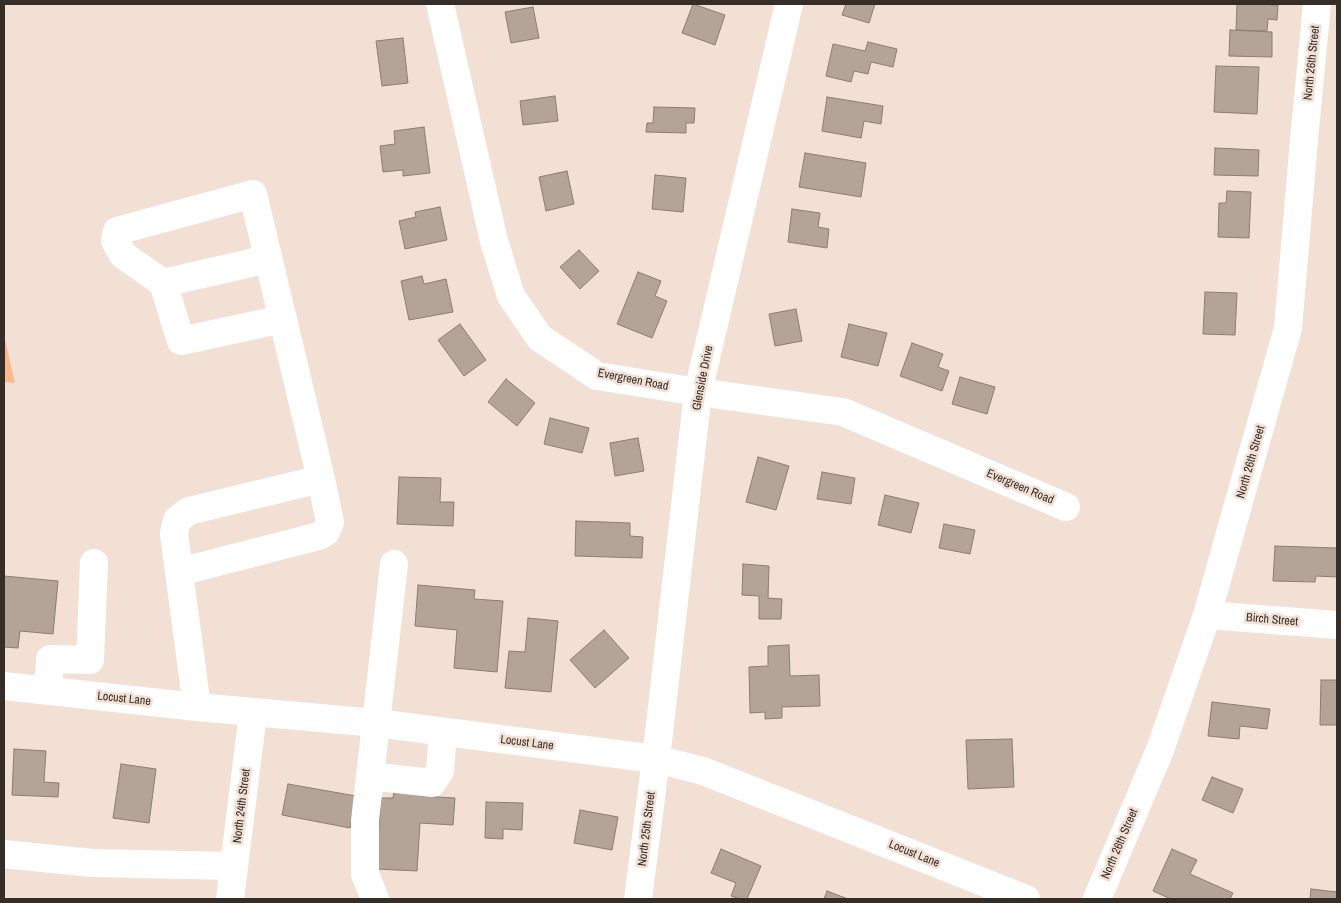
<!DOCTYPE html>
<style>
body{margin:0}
#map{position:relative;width:1341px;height:903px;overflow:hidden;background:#f2e0d4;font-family:"Archivo Narrow",sans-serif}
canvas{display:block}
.frame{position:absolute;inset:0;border:5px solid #342d28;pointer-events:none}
</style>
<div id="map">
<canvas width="1341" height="903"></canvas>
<div class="frame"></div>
</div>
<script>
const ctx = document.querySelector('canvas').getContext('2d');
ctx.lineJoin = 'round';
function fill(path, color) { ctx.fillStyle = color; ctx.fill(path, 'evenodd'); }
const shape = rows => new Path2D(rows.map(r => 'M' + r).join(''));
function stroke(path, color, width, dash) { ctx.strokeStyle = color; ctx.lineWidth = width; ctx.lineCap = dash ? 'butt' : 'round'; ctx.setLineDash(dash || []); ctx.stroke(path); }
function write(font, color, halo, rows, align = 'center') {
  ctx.font = font + ' "Archivo Narrow",sans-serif'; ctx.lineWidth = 5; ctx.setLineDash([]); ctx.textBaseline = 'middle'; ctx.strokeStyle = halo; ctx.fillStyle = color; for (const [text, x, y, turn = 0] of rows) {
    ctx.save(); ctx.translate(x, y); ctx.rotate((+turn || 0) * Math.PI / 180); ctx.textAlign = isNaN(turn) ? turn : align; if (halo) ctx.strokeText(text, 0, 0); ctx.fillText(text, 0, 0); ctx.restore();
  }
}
const green = shape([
 [4,335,15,383,4,382]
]);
const building = shape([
 [693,4,725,15,715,45,682,33,693,4],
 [846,4,875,4,869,23,842,15,846,4],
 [1237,4,1271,4,1271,5,1278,5,1277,20,1268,19,1267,31,1236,30,1237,4],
 [533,7,539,38,511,43,505,12,533,7],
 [1230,30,1272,32,1272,57,1229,56,1230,30],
 [403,38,408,83,382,86,376,41,403,38],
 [868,42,897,49,893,67,871,62,868,74,854,71,851,82,826,76,833,44,865,51,868,42],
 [1216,66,1259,67,1257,114,1214,112,1216,66],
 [555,96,558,121,523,125,520,101,555,96],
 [827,97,883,106,881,124,864,121,861,138,822,131,827,97],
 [654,107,695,108,694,123,686,123,686,133,646,132,647,123,653,123,654,107],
 [424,127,430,173,403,176,403,170,383,172,380,146,395,144,394,131,424,127],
 [1215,148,1259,150,1258,176,1214,175,1215,148],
 [805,153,866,163,861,197,799,187,805,153],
 [567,171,574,204,546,211,539,177,567,171],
 [655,175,686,178,683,212,652,209,655,175],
 [1227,191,1251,192,1249,238,1218,237,1219,203,1226,203,1227,191],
 [440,207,447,240,405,249,399,221,416,217,415,212,440,207],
 [792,209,820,213,818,227,829,229,827,248,788,242,792,209],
 [579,250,599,271,580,289,560,267,579,250],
 [638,272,661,281,655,296,667,301,652,338,617,324,638,272],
 [422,276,424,284,446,279,453,312,409,320,401,281,422,276],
 [1205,292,1237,293,1235,335,1203,334,1205,292],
 [796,309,802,341,775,346,769,314,796,309],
 [460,324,486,360,464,376,438,340,460,324],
 [849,324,887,333,878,366,841,357,849,324],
 [912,343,943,354,938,367,949,371,942,391,900,376,912,343],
 [960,377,995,387,987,414,952,404,960,377],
 [506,379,535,403,517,426,488,402,506,379],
 [550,418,589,428,582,453,544,444,550,418],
 [638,438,644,471,615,476,610,443,638,438],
 [758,457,789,466,776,510,746,502,758,457],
 [822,472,855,478,851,504,817,499,822,472],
 [399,477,441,478,440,502,454,502,453,526,397,524,399,477],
 [885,495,919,503,911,533,878,525,885,495],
 [576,521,630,523,630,536,643,537,642,558,575,556,576,521],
 [944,524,975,530,970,554,939,548,944,524],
 [1275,546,1337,548,1337,577,1316,576,1315,582,1273,581,1275,546],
 [743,564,769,566,768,598,782,599,781,619,759,619,759,596,742,595,743,564],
 [4,576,58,581,53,634,20,631,18,648,4,647,4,576],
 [418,585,475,590,474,599,503,601,497,672,454,668,457,630,415,626,418,585],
 [528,618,558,621,551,692,505,688,509,651,525,652,528,618],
 [604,630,629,658,595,688,570,660,604,630],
 [789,645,790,676,819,675,820,706,782,707,782,718,765,719,765,712,750,713,749,667,768,666,768,646,789,645],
 [1321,680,1337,680,1337,725,1320,725,1321,680],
 [1212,702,1270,709,1267,729,1240,726,1239,739,1208,736,1212,702],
 [1012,739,1014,787,968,789,966,740,1012,739],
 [14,749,46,751,44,782,59,783,58,797,12,795,14,749],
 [121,764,156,769,149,823,113,818,121,764],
 [1212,777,1243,789,1233,813,1202,800,1212,777],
 [288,784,356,796,350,828,282,815,288,784],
 [394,790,420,792,420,796,455,798,453,825,420,823,417,871,376,869,381,798,393,798,394,790],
 [486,802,523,803,522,830,503,829,503,839,485,838,486,802],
 [580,810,618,817,612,850,574,843,580,810],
 [721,849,761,866,747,899,740,899,731,896,736,883,711,873,721,849],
 [1172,849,1197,860,1190,874,1233,893,1230,899,1171,899,1153,891,1172,849],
 [1311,889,1337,892,1337,899,1310,899,1311,889],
 [827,891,848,899,824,899,827,891]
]);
const minor = shape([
 [440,4,494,241,511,296,540,338,597,376,698,392,843,412,1066,507],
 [163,283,268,259],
 [179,572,319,536,326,532,330,522,321,479],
 [1207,615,1337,625],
 [4,686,197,707,376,723,656,759,703,771,1026,899],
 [48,691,50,659,90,660,94,563],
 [197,707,174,534,177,520,189,511,321,479,253,194,117,231,115,241,123,255,163,283,181,341,283,319],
 [370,776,432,783,440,771,443,732],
 [4,854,92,863,234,866],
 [230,899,253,713],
 [375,899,365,874,365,821,394,564],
 [638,899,656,759,698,392,789,4],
 [1097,899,1160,750,1207,615,1288,328,1304,140,1317,4]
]);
const streetNames = [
 ["North 26th Street",1312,63,-84],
 ["Glenside Drive",703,378,-79],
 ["Evergreen Road",633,380,11],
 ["North 26th Street",1251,462,-74],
 ["Evergreen Road",1020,487,23],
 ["Birch Street",1272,620,5],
 ["Locust Lane",124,699,6],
 ["Locust Lane",527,743,7],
 ["North 24th Street",242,806,-83],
 ["North 25th Street",647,829,-83],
 ["North 26th Street",1120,844,-67],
 ["Locust Lane",914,854,22]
];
fill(green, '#fbba8d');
fill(building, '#b4a498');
stroke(building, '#8c7d71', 1);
stroke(minor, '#fff', 28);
write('12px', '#342d28', '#f2e0d4', streetNames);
</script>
